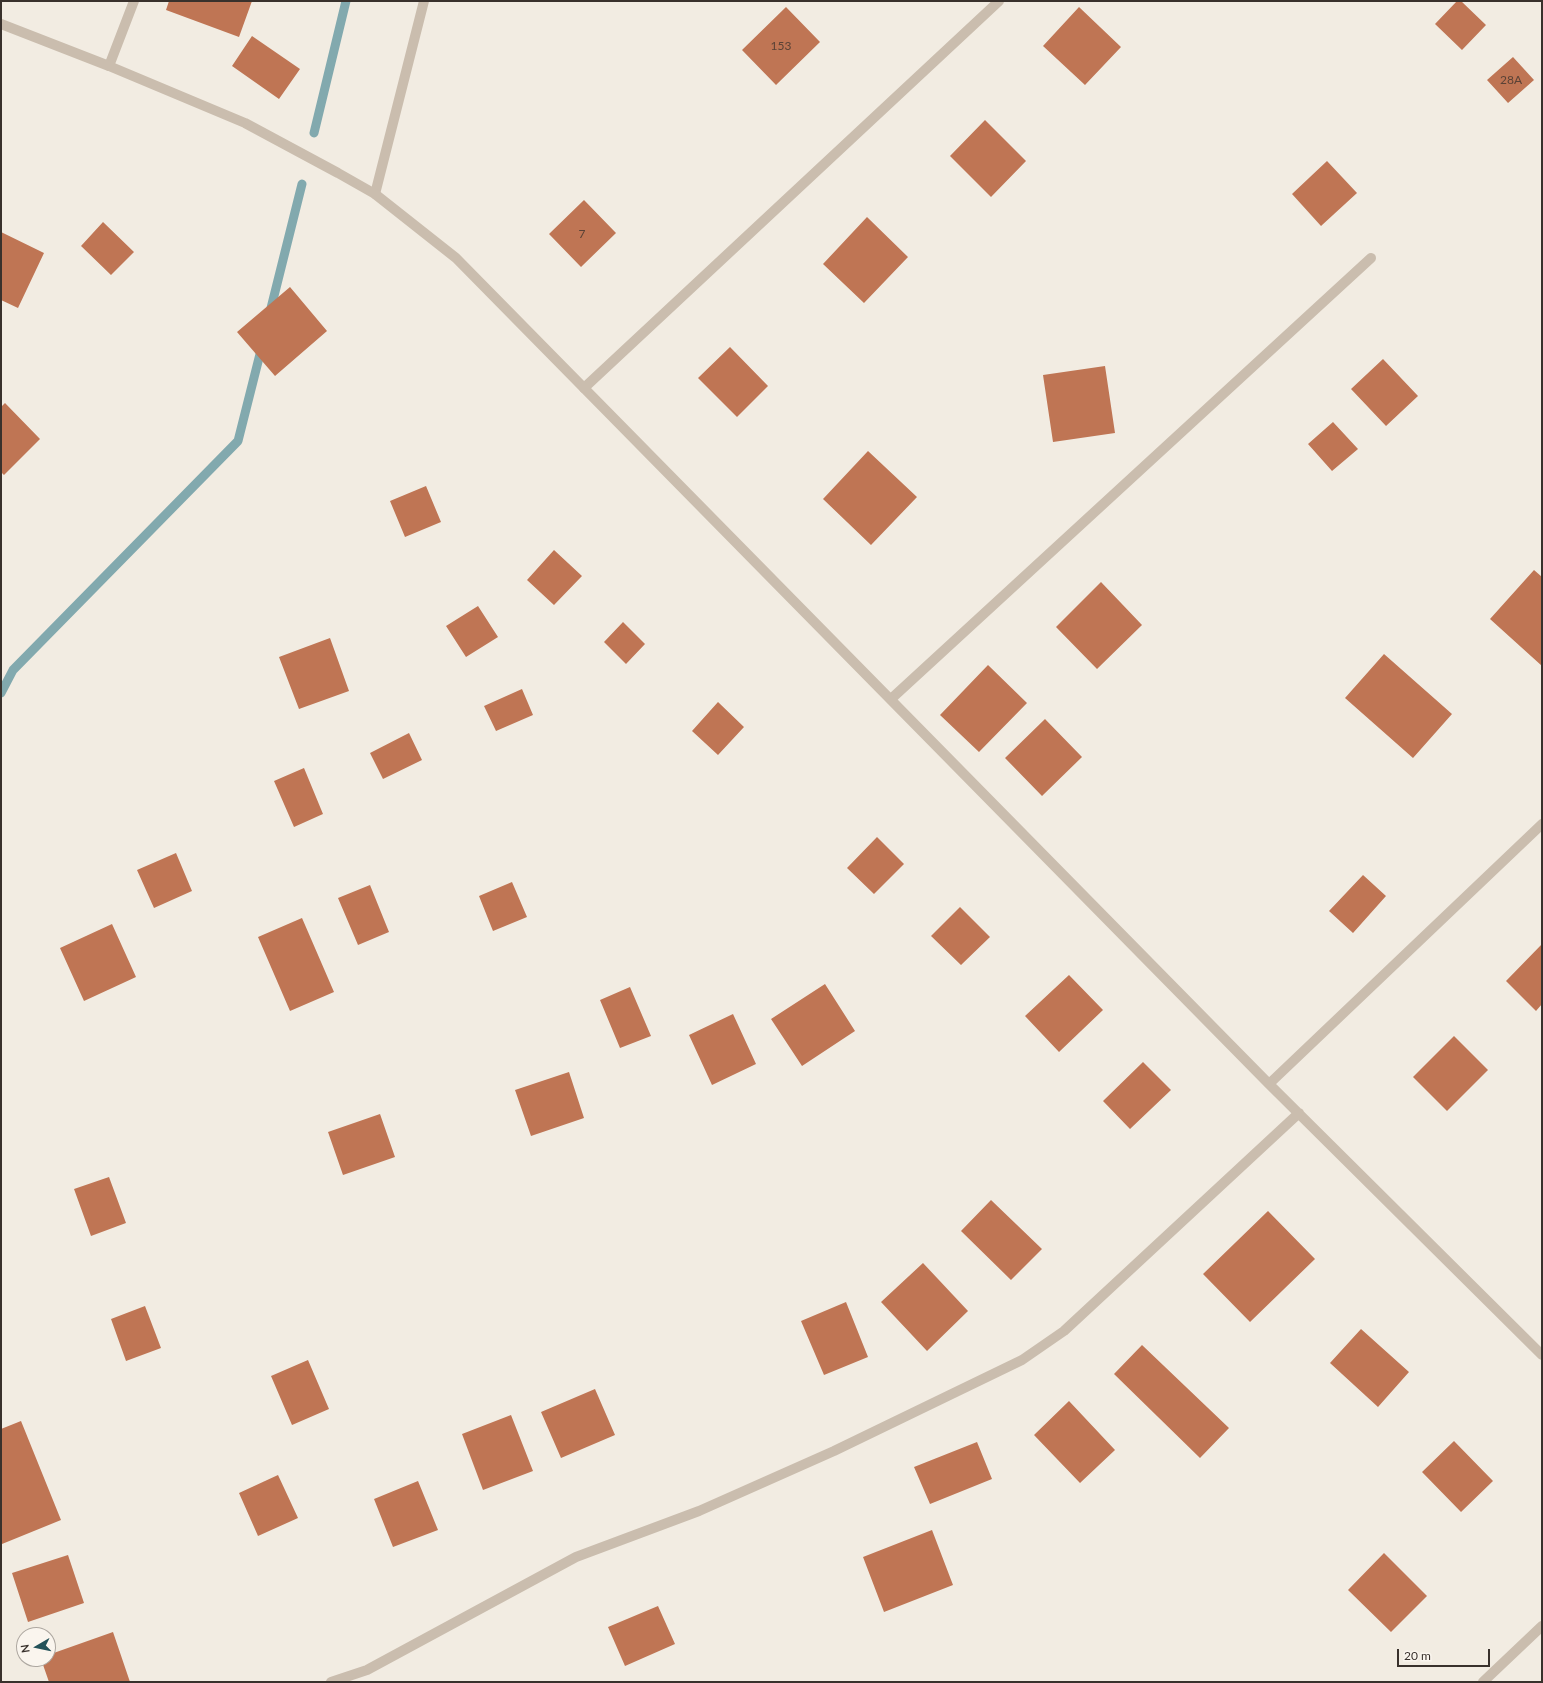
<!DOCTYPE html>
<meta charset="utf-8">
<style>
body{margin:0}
#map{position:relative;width:1543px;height:1683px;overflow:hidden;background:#f2ece2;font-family:Lato,sans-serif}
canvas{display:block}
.frame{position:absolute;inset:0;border:2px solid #39312c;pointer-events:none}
.north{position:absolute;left:16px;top:1627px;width:40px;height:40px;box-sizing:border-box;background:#faf5ee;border:1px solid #ada7a0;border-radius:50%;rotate:261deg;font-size:11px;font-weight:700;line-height:16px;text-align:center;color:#39312c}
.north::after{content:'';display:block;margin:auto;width:14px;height:18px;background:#235259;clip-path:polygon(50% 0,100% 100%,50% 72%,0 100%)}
.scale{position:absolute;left:1397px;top:1649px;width:93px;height:18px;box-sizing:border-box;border:2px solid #39312c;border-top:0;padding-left:5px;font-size:12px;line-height:14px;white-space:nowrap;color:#39312c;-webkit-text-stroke:3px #faf5ee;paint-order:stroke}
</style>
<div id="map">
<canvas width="1543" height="1683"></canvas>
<div class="frame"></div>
<div class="north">N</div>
<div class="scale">20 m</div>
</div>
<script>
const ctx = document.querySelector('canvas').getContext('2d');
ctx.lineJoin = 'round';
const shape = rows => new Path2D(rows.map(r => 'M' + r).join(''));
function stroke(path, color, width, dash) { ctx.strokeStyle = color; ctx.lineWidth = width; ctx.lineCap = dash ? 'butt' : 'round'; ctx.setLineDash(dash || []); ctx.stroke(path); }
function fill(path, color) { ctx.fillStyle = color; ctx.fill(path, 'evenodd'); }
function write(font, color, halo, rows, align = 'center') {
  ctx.font = font + ' Lato,sans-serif'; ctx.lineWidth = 3; ctx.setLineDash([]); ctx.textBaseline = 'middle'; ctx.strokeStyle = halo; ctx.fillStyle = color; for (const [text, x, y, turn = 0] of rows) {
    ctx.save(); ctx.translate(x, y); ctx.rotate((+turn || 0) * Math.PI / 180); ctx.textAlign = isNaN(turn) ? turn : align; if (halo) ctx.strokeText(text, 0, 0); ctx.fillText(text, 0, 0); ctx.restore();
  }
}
const stream = shape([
 [314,133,346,1],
 [270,312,302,184],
 [1,693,13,670,238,441,262,346]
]);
const building = shape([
 [169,1,252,1,239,37,166,10],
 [1457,1,1461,1,1486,25,1462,50,1435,24],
 [786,7,820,42,776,85,742,50],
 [1079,7,1121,47,1085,85,1043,46],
 [252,36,300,69,279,99,232,66],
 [1513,57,1534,80,1508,103,1487,80],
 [985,120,1026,161,991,197,950,156],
 [1327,161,1357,193,1321,226,1292,194],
 [584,200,616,233,581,267,549,234],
 [867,217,908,257,864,303,823,264],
 [103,222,134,252,111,275,81,246],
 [1,232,44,253,18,308,1,300],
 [290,287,327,331,275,376,237,332],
 [730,347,768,386,737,417,698,378],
 [1383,359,1418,396,1386,426,1351,389],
 [1105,366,1115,433,1053,442,1043,375],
 [5,403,40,439,4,475,1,472,1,407],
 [1333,422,1358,449,1332,471,1308,444],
 [868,451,917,497,871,545,823,499],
 [426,486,441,522,405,537,390,501],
 [554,550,582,576,554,605,527,580],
 [1534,570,1542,577,1542,666,1490,619],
 [1101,582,1142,625,1097,669,1056,627],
 [478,606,498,637,466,657,446,626],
 [623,622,645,644,626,664,604,642],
 [330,638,349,691,299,709,279,657],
 [1384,654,1452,714,1413,758,1345,698],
 [988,665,1027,703,979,752,940,715],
 [522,689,533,715,496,731,484,706],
 [718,702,744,727,718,755,692,731],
 [1045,719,1082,757,1042,796,1005,758],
 [409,733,422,760,383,779,370,753],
 [304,768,323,814,294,827,274,781],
 [877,837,904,864,874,894,847,868],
 [176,853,192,891,154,908,137,870],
 [1363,875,1386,896,1353,933,1329,911],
 [512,882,527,917,493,931,479,896],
 [370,885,389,932,358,945,338,898],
 [960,907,990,937,961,965,931,936],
 [302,918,334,992,290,1011,258,937],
 [112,924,136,977,84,1001,60,948],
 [1542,944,1542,1004,1536,1011,1506,981],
 [1069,975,1103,1010,1059,1052,1025,1016],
 [825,984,855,1031,802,1066,771,1019],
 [630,987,651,1036,620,1048,600,1000],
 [733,1014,756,1064,712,1085,689,1035],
 [1454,1036,1488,1070,1447,1111,1413,1077],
 [1143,1062,1171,1090,1130,1129,1103,1101],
 [569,1072,584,1118,531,1136,515,1090],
 [380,1114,395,1157,343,1175,328,1132],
 [109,1177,126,1223,91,1236,74,1189],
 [991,1200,1042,1249,1011,1280,961,1231],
 [1268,1211,1315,1259,1250,1322,1203,1274],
 [923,1263,968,1311,927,1351,881,1302],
 [846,1302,868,1357,824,1375,801,1321],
 [145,1306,161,1348,126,1361,111,1319],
 [1361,1329,1409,1372,1378,1407,1330,1363],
 [1142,1345,1229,1428,1200,1458,1114,1374],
 [308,1360,329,1409,292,1425,271,1376],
 [595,1389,615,1435,561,1458,541,1412],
 [1069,1401,1115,1450,1080,1483,1034,1435],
 [511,1415,533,1471,483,1490,462,1434],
 [21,1421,61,1520,2,1544,1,1429],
 [1454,1441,1493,1481,1461,1512,1422,1472],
 [977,1442,992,1479,930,1504,914,1467],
 [278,1475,298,1518,258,1536,239,1493],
 [418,1481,438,1530,393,1547,374,1499],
 [932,1530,953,1585,884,1612,863,1557],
 [1384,1553,1427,1596,1391,1632,1348,1590],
 [68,1555,84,1603,28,1622,12,1573],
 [658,1606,675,1644,625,1666,608,1627],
 [113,1632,130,1682,49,1682,41,1659,48,1659,48,1655]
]);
const service = shape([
 [109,66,134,1],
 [375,194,424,1],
 [584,388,999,1],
 [891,699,1371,258]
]);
const minor = shape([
 [1,24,109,66,245,123,338,173,375,194,456,258,1269,1084,1542,1355],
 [1269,1084,1542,824],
 [331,1682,367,1670,576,1557,699,1511,834,1451,1022,1360,1064,1331,1299,1113],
 [1483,1682,1542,1626]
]);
const numberNames = [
 ["153",781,46],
 ["28А",1511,80],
 ["7",582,234]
];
stroke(stream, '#82a9ae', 9);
fill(building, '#bf7554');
stroke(service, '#cabdae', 10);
stroke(minor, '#cabdae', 10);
write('12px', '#5a4236', null, numberNames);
</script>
